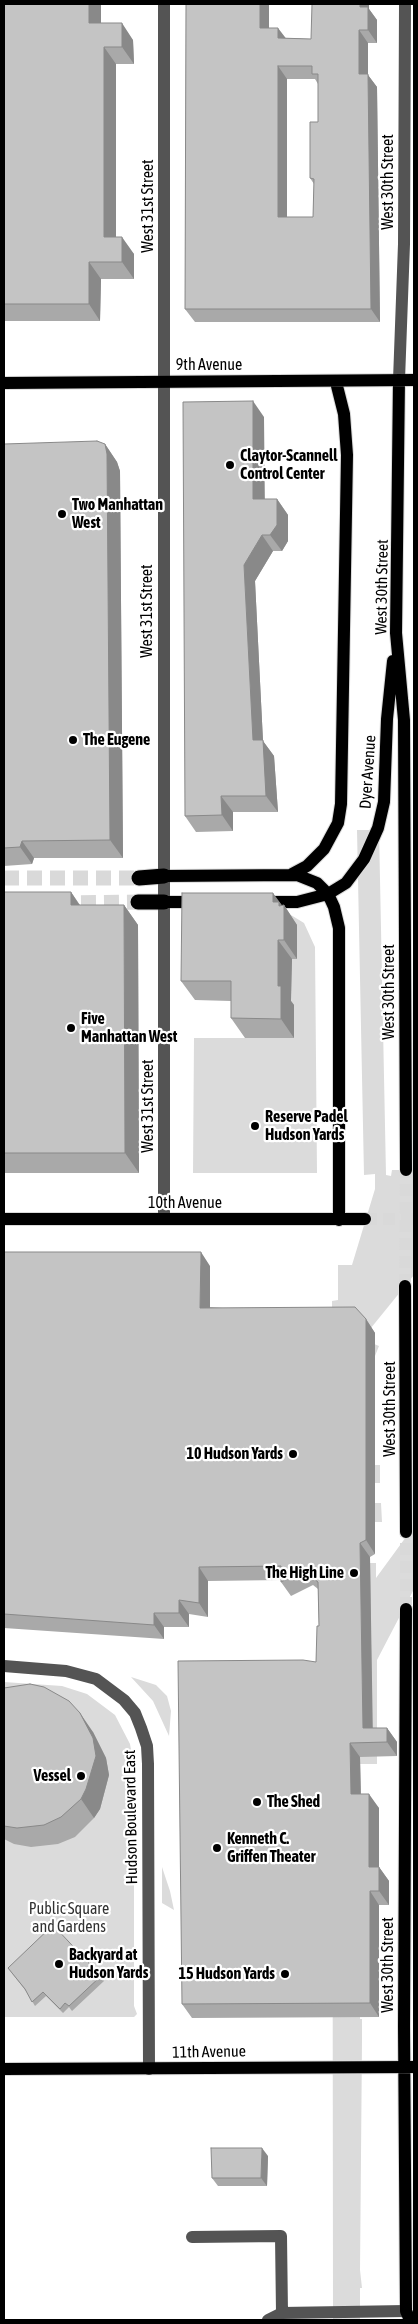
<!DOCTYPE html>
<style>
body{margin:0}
#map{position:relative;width:418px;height:2324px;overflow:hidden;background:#fff;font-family:"Asap Condensed",sans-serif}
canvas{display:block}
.frame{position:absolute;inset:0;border:5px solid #000;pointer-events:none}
</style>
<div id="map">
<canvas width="418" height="2324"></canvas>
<div class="frame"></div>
</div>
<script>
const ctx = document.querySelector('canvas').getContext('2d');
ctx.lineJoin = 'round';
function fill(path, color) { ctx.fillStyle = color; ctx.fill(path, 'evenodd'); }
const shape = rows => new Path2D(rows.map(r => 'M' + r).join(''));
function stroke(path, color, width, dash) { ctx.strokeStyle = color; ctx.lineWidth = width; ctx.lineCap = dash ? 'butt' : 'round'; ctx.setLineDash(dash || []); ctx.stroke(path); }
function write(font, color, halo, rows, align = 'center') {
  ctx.font = font + ' "Asap Condensed",sans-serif'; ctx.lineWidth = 4.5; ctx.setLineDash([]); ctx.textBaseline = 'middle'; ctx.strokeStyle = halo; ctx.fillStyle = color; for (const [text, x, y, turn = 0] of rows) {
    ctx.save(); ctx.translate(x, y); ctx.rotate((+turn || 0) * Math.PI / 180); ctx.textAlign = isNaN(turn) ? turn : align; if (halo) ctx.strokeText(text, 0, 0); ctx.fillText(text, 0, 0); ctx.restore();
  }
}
const green = shape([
 [357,830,379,830,386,1175,391,1176,392,1170,414,1170,414,1275,362,1339,379,1346,373,1361,361,1465,380,1465,380,1483,361,1483,361,1503,381,1503,382,1522,361,1522,361,1563,376,1563,376,1578,414,1526,414,1589,377,1660,377,1764,360,1764,360,2019,362,2019,362,2040,360,2270,362,2288,360,2288,360,2320,333,2320,332,1301,338,1300,338,1265,352,1265,375,1189,375,1174,364,1175],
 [286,912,304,923,315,947,317,1173,193,1173,194,1038,294,1038,291,1005,292,959,297,959],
 [131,1677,156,1685,167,1696,171,1711,169,1736,153,1701],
 [4,1682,62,1686,87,1694,115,1715,130,1744,134,1767,134,2006,137,2014,134,2017,4,2017],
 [162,1867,170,1891,174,1910,162,1903]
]);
const majorTunnel = shape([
 [365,1219,414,1219],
 [405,1286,406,1170],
 [406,1609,406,1532]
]);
const highwayTunnel = shape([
 [4,878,139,878],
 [58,903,138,902]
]);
const minor = shape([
 [164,4,164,1219],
 [399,380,404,244,405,4],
 [4,1666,66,1671,96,1679,124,1700,135,1713,141,1728,147,1746,148,1764,149,2069],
 [192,2237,281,2236,282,2313],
 [268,2320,282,2313,406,2311]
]);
const major = shape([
 [399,380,396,633,404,720,406,1170],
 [4,383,414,380],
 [292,874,307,866,324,849,338,823,341,804,347,455,344,414,336,382],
 [164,876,297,875,317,883,328,894,334,907,339,928,339,1220],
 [164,902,198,902],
 [263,902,297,902,328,894,346,883,364,859,378,828,384,802,387,719,393,661],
 [4,1219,365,1219],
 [405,1286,406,1532],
 [406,1609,404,2026,406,2311,410,2320],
 [4,2069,414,2067]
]);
const highway = shape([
 [139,878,164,876],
 [138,902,164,902]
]);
const wall = shape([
 [4,4,101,4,101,23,133,40,134,64,116,64,116,237,134,254,134,279,101,279,100,321,4,321],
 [186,4,269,4,269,28,285,38,311,39,369,9,377,20,377,43,368,43,368,75,377,87,380,322,195,322,185,309],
 [287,79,315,79,318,84,318,122,310,178,314,184,313,217,287,217],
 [264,417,264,499,277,499,288,515,288,541,282,551,273,551,255,581,263,741,274,756,278,812,233,812,233,831,196,832,185,816],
 [4,444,105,444,117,462,120,471,123,858,34,858,32,864,4,866],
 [4,892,71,892,80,905,124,905,138,925,139,1173,4,1173],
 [279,902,282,906,284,905,297,925,297,959,292,959,291,1001,294,1005,294,1038,245,1038,231,1018,231,1001,195,1000,181,981],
 [4,1252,210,1266,210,1307,366,1319,375,1333,375,1554,370,1557,372,1728,387,1728,397,1742,397,1756,360,1757,361,1794,379,1808,379,1867,389,1881,389,1905,379,1905,379,2017,192,2018,182,2004,316,1662,319,1626,318,1589,313,1585,291,1596,281,1582,281,1580,208,1581,208,1617,189,1614,189,1627,164,1627,164,1639,4,1628],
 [4,1688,93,1732,106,1758,109,1775,100,1809,94,1818,75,1837,58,1844,31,1847,14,1844,4,1839],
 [8,1968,101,1976,104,1981,72,2011,69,2007,63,2013,46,1996,35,2006,26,1991],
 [268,2156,267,2186,218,2186,212,2178]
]);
const shadedWall = shape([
 [89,4,101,4,101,40,89,23],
 [260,4,269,4,269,41,260,28],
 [360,4,369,4,369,9,377,20,377,43,368,30,360,7],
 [122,23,133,40,134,64,122,47],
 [278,28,288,41,278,38],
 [359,30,368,43,368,75,377,87,380,322,371,309,359,74],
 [104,47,116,64,116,254,104,237],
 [278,66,287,79,287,230,278,217],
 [122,237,134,254,134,279,122,262],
 [89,262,101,279,100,321,89,304],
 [253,401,264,417,265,515,253,499],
 [105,444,117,462,120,471,123,858,110,840],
 [277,499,288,515,288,541,282,551,270,535],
 [262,535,273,551,255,581,263,741,274,756,278,812,266,796,253,740,244,565],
 [221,796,233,812,233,831,222,815],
 [22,841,34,858,32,864,20,847],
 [71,892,84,912,71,905],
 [273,893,284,908,284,905,297,925,297,959,284,940,273,902],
 [124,905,138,925,139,1173,125,1153],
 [278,940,292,959,291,1001,294,1005,294,1038,281,1019,278,986],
 [201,1252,210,1266,210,1322,200,1308],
 [366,1319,375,1333,375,1554,366,1540],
 [360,1543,370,1557,373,1742,363,1728],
 [199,1567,208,1581,208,1617,199,1603],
 [179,1600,189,1614,189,1627,179,1613],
 [154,1613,164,1627,164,1639,154,1625],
 [80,1713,93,1732,106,1758,109,1775,100,1809,94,1818,81,1799],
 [387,1728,397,1742,397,1756,387,1742],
 [350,1743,360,1757,361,1808,351,1794],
 [369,1794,379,1808,379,1867,389,1881,389,1905,379,1891,369,1867],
 [370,1891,379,1905,379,2017,370,2003],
 [262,2148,268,2156,267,2186,261,2178]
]);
const building = shape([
 [4,4,89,4,89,23,122,23,122,47,104,47,104,237,122,237,122,262,89,262,89,304,4,304,4,4],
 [186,4,260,4,260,28,278,28,278,38,311,39,312,4,360,4,360,7,368,7,368,30,359,30,359,74,368,74,371,309,185,309,186,4],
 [278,66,312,66,312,74,318,74,318,122,310,122,310,178,314,179,313,217,278,217,278,66],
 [253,401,253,499,277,499,277,525,270,535,262,535,244,565,253,740,263,740,266,796,221,796,222,815,185,816,183,402,253,401],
 [97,441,105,444,107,454,110,840,22,841,20,847,4,848,4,444,97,441],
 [4,892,71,892,71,905,124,905,125,1153,4,1153,4,892],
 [182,893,273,893,273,902,279,902,279,906,284,905,284,940,278,940,278,986,281,986,281,1019,231,1018,231,981,181,981,182,893],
 [4,1252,201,1252,200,1308,355,1307,366,1319,366,1540,360,1543,363,1728,387,1728,387,1742,350,1743,351,1794,369,1794,369,1867,379,1867,379,1891,370,1891,370,2003,182,2004,178,1661,303,1660,316,1662,317,1626,319,1626,318,1582,303,1571,281,1582,281,1566,199,1567,199,1603,179,1600,179,1613,154,1613,154,1625,4,1614,4,1252],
 [30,1684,44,1687,69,1701,80,1713,93,1738,96,1756,86,1789,81,1799,61,1817,44,1825,17,1828,4,1826,4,1688,30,1684],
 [53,1925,101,1976,69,2006,65,2003,60,2009,43,1992,32,2002,25,1989,8,1968,53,1925],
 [211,2148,262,2148,261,2178,212,2178,211,2148]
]);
const markers = [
 [230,465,5,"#000"],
 [62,514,5,"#000"],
 [73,740,5,"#000"],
 [71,1028,5,"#000"],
 [255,1126,5,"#000"],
 [293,1454,5,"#000"],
 [354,1573,5,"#000"],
 [81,1776,5,"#000"],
 [257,1802,5,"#000"],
 [217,1848,5,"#000"],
 [59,1964,5,"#000"],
 [285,1974,5,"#000"]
];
const streetNames = [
 ["West 30th Street",388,182,-90],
 ["West 31st Street",148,206,-90],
 ["9th Avenue",209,365],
 ["West 30th Street",382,587,-89],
 ["West 31st Street",147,611,-90],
 ["Dyer Avenue",368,772,-86],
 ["West 30th Street",389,992,-90],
 ["West 31st Street",148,1106,-90],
 ["10th Avenue",185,1203],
 ["West 30th Street",390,1409,-90],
 ["Hudson Boulevard East",131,1817,-91],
 ["West 30th Street",388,1965,-90],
 ["11th Avenue",209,2052,-1]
];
const poiNames = [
 ["Claytor-Scannell",240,456],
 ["Control Center",240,474],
 ["Two Manhattan",72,505],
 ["West",72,523],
 ["The Eugene",83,740],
 ["Five",81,1019],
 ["Manhattan West",81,1037],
 ["Reserve Padel",265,1117],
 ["Hudson Yards",265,1135],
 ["10 Hudson Yards",283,1454,"right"],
 ["The High Line",344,1573,"right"],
 ["Vessel",71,1776,"right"],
 ["The Shed",267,1802],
 ["Kenneth C.",227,1839],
 ["Griffen Theater",227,1857],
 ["Backyard at",69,1955],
 ["Hudson Yards",69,1973],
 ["15 Hudson Yards",275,1974,"right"]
];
const parkNames = [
 ["Public Square",69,1909],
 ["and Gardens",69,1927]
];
fill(green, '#dbdbdb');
stroke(majorTunnel, '#d9d9d9', 12, [12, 6]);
stroke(highwayTunnel, '#d9d9d9', 15, [15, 8]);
stroke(major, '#dbdbdb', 14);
stroke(highway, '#dbdbdb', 17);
stroke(minor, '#545454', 12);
stroke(major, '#000', 12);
stroke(highway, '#000', 15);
fill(wall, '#a9a9a9');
fill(shadedWall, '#898989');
fill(building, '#c4c4c4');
stroke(building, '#898989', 1);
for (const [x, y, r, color] of markers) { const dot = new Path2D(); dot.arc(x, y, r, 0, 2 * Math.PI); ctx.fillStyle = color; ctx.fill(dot); stroke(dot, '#fff', 2); }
write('16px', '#000', '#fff', streetNames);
write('bold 16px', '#000', '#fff', poiNames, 'left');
write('16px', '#323232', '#fff', parkNames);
</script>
